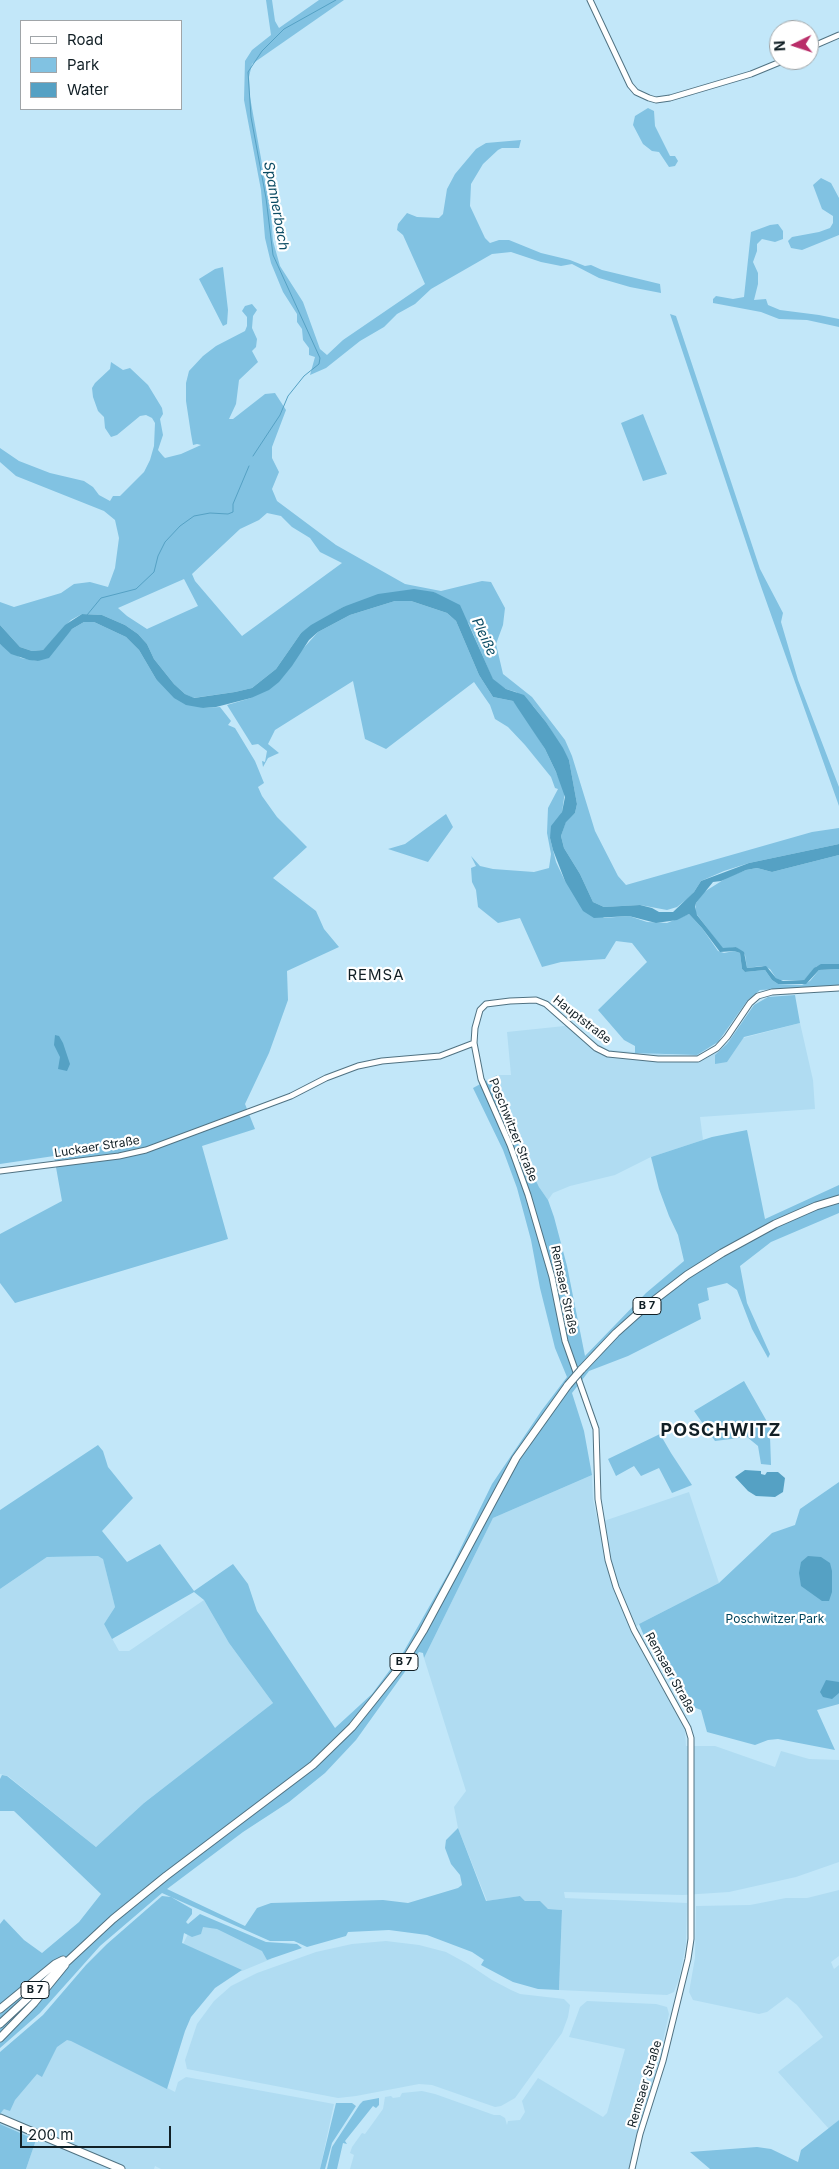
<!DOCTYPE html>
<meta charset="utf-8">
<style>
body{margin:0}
#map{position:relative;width:839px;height:2169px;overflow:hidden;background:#c2e7f9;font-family:Inter,sans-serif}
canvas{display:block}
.legend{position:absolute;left:20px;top:20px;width:162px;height:90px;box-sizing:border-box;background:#fff;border:1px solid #a0a5a8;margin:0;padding:6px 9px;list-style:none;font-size:15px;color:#111f25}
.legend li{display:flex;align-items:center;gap:10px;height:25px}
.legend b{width:25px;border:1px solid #a0a5a8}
.north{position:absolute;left:769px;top:20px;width:50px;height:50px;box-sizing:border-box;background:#fff;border:1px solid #a0a5a8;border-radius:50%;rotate:266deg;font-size:14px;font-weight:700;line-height:20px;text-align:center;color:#111f25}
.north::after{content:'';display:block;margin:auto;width:18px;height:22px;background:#b92e69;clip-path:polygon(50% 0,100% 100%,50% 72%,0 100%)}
.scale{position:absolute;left:20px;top:2126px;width:151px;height:22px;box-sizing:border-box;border:2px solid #111f25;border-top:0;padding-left:6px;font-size:15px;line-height:18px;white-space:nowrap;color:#111f25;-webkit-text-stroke:4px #fff;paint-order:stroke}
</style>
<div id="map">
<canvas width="839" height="2169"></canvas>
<ul class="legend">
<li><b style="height:6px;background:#fff"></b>Road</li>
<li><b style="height:14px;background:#81c2e2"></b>Park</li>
<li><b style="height:14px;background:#55a1c4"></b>Water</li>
</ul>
<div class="north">N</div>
<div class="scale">200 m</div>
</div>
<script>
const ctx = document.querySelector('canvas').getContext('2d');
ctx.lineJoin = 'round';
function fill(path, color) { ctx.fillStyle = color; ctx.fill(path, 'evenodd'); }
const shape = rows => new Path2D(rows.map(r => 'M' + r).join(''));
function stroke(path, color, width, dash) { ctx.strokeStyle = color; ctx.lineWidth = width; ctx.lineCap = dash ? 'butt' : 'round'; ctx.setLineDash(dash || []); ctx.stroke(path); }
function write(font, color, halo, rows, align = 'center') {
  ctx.font = font + ' Inter,sans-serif'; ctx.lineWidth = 4.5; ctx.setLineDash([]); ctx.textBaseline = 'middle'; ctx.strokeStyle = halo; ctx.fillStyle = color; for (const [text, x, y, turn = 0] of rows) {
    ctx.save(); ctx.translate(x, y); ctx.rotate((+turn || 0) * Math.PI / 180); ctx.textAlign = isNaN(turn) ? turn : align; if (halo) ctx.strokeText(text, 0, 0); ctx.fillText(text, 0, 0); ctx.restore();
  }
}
const built = shape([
 [800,1023,813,1080,815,1109,700,1117,703,1140,651,1157,615,1175,570,1186,553,1193,548,1200,539,1187,523,1154,502,1101,497,1075,511,1075,507,1032,574,1025,597,1043,609,1050,687,1056,697,1055,713,1046],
 [592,1475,593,1499,598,1523,689,1492,719,1583,639,1624,631,1632,685,1730,686,1746,715,1746,775,1767,781,1751,809,1759,839,1760,839,1862,796,1877,729,1892,683,1895,564,1892,565,1898,687,1903,686,1944,679,1979,674,1992,667,1995,559,1990,562,1910,548,1909,533,1901,525,1901,520,1896,487,1901,458,1828,454,1807,466,1791,424,1658,493,1518],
 [98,1556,103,1558,115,1607,104,1624,119,1651,129,1651,204,1600,229,1643,273,1703,144,1803,96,1847,8,1776,0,1774,0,1589,47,1557],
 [839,1890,839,1956,831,1962,834,1969,839,1965,839,2120,829,2129,778,2072,823,2037,797,2005,787,1997,767,2012,759,2014,693,2000,689,1992,695,1958,696,1906,750,1905,786,1898,807,1898],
 [203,1917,264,1944,271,1959,242,1971,182,1946,192,1926],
 [386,1941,419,1945,446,1952,468,1964,492,1980,511,1990,520,1994,564,1999,570,2005,568,2017,562,2033,515,2098,501,2106,495,2107,432,2085,419,2084,356,2096,338,2098,187,2069,185,2060,197,2024,214,2001,231,1986,257,1973,316,1952,352,1944],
 [587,2001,656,2004,667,2007,669,2014,655,2076,636,2137,629,2169,350,2169,354,2155,350,2153,352,2147,362,2133,365,2134,383,2109,385,2097,391,2096,393,2098,400,2097,402,2093,422,2091,435,2094,494,2115,500,2115,505,2118,507,2125,508,2121,520,2120,525,2112,522,2101,538,2078,603,2117,607,2113,625,2049,569,2037,580,2007],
 [62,2033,175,2092,178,2082,186,2077,334,2104,320,2169,161,2169,155,2166,154,2169,26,2169,36,2140,0,2124,0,2114]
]);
const green = shape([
 [266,0,272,0,275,21,279,28,319,0,344,0,252,64,249,77,250,97,271,214,273,241,280,266,303,302,320,349,327,355,343,340,425,284,403,235,397,230,398,224,407,213,417,217,439,218,443,214,447,189,455,174,476,149,486,143,521,140,519,148,502,148,498,150,483,164,471,184,470,206,485,238,490,243,499,240,509,240,541,253,570,260,585,266,591,265,602,270,660,284,661,293,630,287,599,278,572,264,561,266,541,262,511,252,492,254,431,289,415,304,397,314,384,327,360,341,326,368,310,375,315,357,309,355,309,348,303,340,302,329,297,322,297,314,283,292,271,263,265,238,261,190,244,100,245,61,252,50,271,35],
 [648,108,654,111,655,126,670,156,675,156,678,161,675,166,669,167,659,152,652,151,643,144,633,125,635,116],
 [821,178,831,183,839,198,839,235,802,250,791,248,788,241,792,237,819,232,830,228,833,223,833,216,822,209,813,185],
 [778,224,783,231,783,239,775,242,762,239,757,244,757,251,753,262,758,273,758,284,754,300,766,299,768,305,780,310,819,315,839,319,839,327,807,320,779,319,761,312,713,303,713,299,716,296,733,299,744,297,751,232,770,225],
 [223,267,228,310,227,324,223,326,199,279,215,269],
 [252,304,257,310,253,316,252,328,257,339,256,347,252,351,258,362,239,380,236,404,229,419,233,419,265,394,275,393,286,410,272,447,272,458,279,472,272,489,277,501,336,545,405,584,441,591,482,581,491,582,505,608,503,625,496,644,503,674,532,697,565,740,572,756,595,831,618,876,626,885,812,832,839,828,839,844,749,863,724,871,701,881,694,892,687,899,677,907,667,910,640,905,604,907,593,902,580,874,564,848,561,836,566,821,575,813,577,804,569,760,546,722,533,706,516,692,506,689,493,680,469,624,434,592,343,607,301,633,276,669,252,688,235,692,193,698,185,694,174,684,154,659,147,644,138,634,125,625,102,615,82,614,71,620,43,650,32,651,20,647,0,625,0,602,14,607,61,593,74,584,90,582,108,587,115,568,119,538,115,520,104,511,16,476,0,462,0,448,19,461,50,473,84,481,93,487,99,495,110,501,113,496,120,496,144,472,150,460,154,446,155,423,152,418,146,415,140,416,117,435,111,437,105,428,104,417,98,411,93,397,92,388,95,383,110,369,111,362,123,370,130,368,148,385,162,408,163,414,160,419,163,435,158,450,163,456,165,458,181,454,201,445,197,444,193,445,191,434,186,401,186,383,189,371,203,356,216,346,245,331,247,326,247,317,242,311,245,306],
 [267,513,281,516,292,527,310,538,320,552,342,563,242,636,195,581,192,574,240,529,259,520],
 [184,579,198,606,147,629,127,616,118,608],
 [670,314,676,316,760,569,783,613,781,622,798,680,839,787,839,806,758,578],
 [643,414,667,474,643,481,621,423],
 [395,601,411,601,447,613,456,621,479,675,493,697,513,701,522,712,545,749,565,791,562,812,550,838,556,862,565,881,604,918,629,916,647,922,667,923,689,914,702,928,718,951,724,953,734,951,740,953,742,969,745,972,765,970,772,980,778,984,802,985,810,981,819,970,839,969,839,986,760,990,747,1001,718,1042,697,1055,635,1053,635,1046,624,1040,598,1010,647,962,632,943,616,941,605,959,561,962,542,967,520,918,498,923,478,907,476,890,472,882,471,868,476,866,471,856,480,866,493,869,534,872,549,868,551,854,547,833,548,808,558,789,555,788,551,777,525,745,508,727,495,719,490,705,474,682,386,749,365,739,353,681,275,730,268,744,279,753,268,758,263,767,262,761,265,762,267,751,258,744,252,745,227,705,251,698,301,651,318,632,350,615],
 [84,622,94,622,126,637,139,650,156,679,203,708,220,707,231,721,228,725,235,728,255,761,264,783,258,787,262,796,277,817,307,847,273,878,316,911,324,929,339,947,287,971,288,1000,269,1053,245,1104,255,1129,202,1146,228,1239,15,1303,0,1283,0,1234,62,1201,54,1156,0,1164,0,644,21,658,38,661,72,629],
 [446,814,453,827,428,862,388,849,405,844],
 [839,855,839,964,817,966,804,980,780,980,776,978,770,969,762,966,747,968,745,955,736,947,723,949,695,912,696,903,704,892,728,877,746,870,757,868,772,872],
 [795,995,800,1023,744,1037,727,1062,715,1064,715,1055,727,1044,754,1005,768,997],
 [497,1075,502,1101,523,1154,539,1187,548,1200,554,1217,567,1266,585,1356,646,1293,684,1261,678,1235,669,1216,659,1189,651,1157,712,1137,747,1130,765,1219,839,1185,839,1213,771,1242,740,1266,747,1303,770,1354,768,1358,752,1329,737,1290,727,1283,707,1288,709,1300,698,1304,701,1319,628,1356,589,1371,572,1393,584,1431,592,1475,493,1518,424,1658,423,1653,419,1652,356,1740,325,1773,289,1802,243,1832,167,1889,245,1926,257,1908,271,1903,383,1900,408,1903,458,1888,462,1885,460,1875,451,1864,445,1848,446,1840,458,1828,486,1901,520,1896,525,1901,540,1901,548,1909,562,1910,559,1990,538,1989,513,1982,481,1965,484,1960,472,1952,427,1935,389,1930,348,1932,346,1936,307,1947,294,1941,270,1941,162,1893,100,1946,40,2013,0,2048,0,1924,4,1919,24,1940,42,1953,79,1922,101,1894,14,1811,0,1811,0,1779,2,1775,7,1776,96,1847,144,1803,273,1703,229,1643,204,1600,194,1592,112,1639,104,1624,115,1607,103,1559,98,1556,47,1557,0,1589,0,1510,98,1445,103,1451,108,1467,133,1498,102,1531,127,1562,160,1544,194,1591,233,1564,248,1584,257,1611,335,1728,372,1694,404,1651,450,1570,492,1484,542,1410,567,1377,555,1348,540,1288,531,1240,517,1188,503,1150,473,1088],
 [744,1381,774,1434,770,1436,771,1465,761,1464,758,1446,747,1437,715,1441,694,1411],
 [660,1434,671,1453,692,1485,672,1493,659,1468,641,1476,634,1466,616,1476,608,1459],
 [839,1482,839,1682,834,1682,839,1693,839,1704,817,1710,835,1750,778,1739,768,1740,755,1745,707,1732,701,1710,685,1704,648,1645,639,1624,719,1583,772,1533,795,1525,800,1509],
 [162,1896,171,1897,192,1909,192,1914,186,1922,188,1924,200,1914,266,1942,297,1944,302,1948,267,1960,262,1951,217,1929,203,1927,201,1934,192,1937,184,1933,182,1943,242,1970,215,1988,191,2017,185,2031,167,2089,71,2041,67,2040,57,2047,42,2077,37,2074,15,2100,10,2111,4,2109,0,2114,0,2052,43,2015,86,1965,107,1944],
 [379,2098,379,2105,376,2108,373,2106,345,2141,347,2144,343,2143,337,2169,327,2169,332,2147,360,2104,363,2101],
 [336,2103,352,2103,356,2106,332,2143,325,2169,320,2169],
 [839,2120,839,2169,710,2169,690,2152,757,2147,771,2149,798,2162,801,2150],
 [0,2124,36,2140,26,2169,0,2169]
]);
const water = shape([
 [414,589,434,592,460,605,493,679,506,689,524,695,546,722,563,748,569,760,577,804,575,813,566,822,561,836,564,848,580,874,593,902,604,907,640,905,652,908,659,912,673,912,694,892,701,881,749,863,839,844,839,855,772,872,757,868,746,870,721,881,713,882,696,903,695,907,697,915,723,948,736,947,744,952,747,968,766,966,776,978,783,981,804,980,814,968,821,964,839,964,839,969,819,970,806,984,778,984,772,980,765,970,745,972,742,969,740,953,734,951,720,952,702,928,689,914,677,920,656,923,629,916,594,918,583,911,565,881,553,850,550,838,551,826,562,812,565,797,556,772,545,749,513,701,493,697,479,675,456,621,447,613,411,601,395,601,350,615,318,632,309,640,292,666,279,682,269,690,251,698,216,707,203,708,186,705,174,698,156,679,139,650,126,637,94,622,84,622,72,629,49,658,38,661,29,660,11,654,0,644,0,625,20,647,32,651,43,650,65,625,82,614,102,615,125,625,138,634,147,644,154,659,174,684,185,694,194,698,235,692,252,688,276,669,301,633,311,625,343,607,378,594],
 [55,1035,59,1036,63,1043,70,1064,67,1071,58,1069,60,1057,54,1045],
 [745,1470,761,1471,761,1474,765,1475,767,1472,778,1472,785,1478,783,1492,775,1497,756,1496,748,1491,735,1477],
 [808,1556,821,1557,830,1563,832,1571,832,1592,829,1601,822,1601,801,1586,799,1573,801,1562],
 [826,1680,839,1682,839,1693,832,1699,823,1697,820,1692]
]);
const stream = shape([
 [253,456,280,415,288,396,304,376,319,364,320,358,273,255,266,198,251,117,248,72,262,51,284,29,336,0],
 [87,615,101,598,136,589,154,572,158,556,165,542,180,526,194,516,210,513,228,514,233,512,233,504,249,466]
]);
const tertiary = shape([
 [590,0,630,85,636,92,649,98,656,100,670,98,751,74,785,60],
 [809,48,839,35],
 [0,1171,119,1156,146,1150,291,1096,326,1078,358,1066,382,1061,440,1056,474,1043],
 [632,2169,640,2134,663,2061,688,1959,691,1939,691,1738,688,1728,634,1630,616,1587,608,1560,598,1499,596,1429,565,1341,552,1277,528,1195,510,1145,481,1079,474,1043,475,1028,480,1010,486,1004,510,1001,536,1000,546,1004,596,1048,608,1054,658,1059,698,1059,717,1048,727,1037,750,1003,758,996,772,992,839,988]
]);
const primary = shape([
 [0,2118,121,2169]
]);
const trunk = shape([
 [581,1370,616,1333,644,1308,687,1275,722,1253,775,1224,816,1206,839,1199],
 [0,2009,55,1964,63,1960],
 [0,2024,113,1919,166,1876,313,1765,352,1727,404,1662,423,1631,516,1458,568,1385],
 [0,2038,34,2003,65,1965]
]);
const trunkBridge = shape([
 [568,1385,581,1370]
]);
const shields = [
 [647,1306,28],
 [404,1662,28],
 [35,1990,28]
];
const shieldNames = [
 ["B 7",647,1306],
 ["B 7",404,1662],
 ["B 7",35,1990]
];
const streetNames = [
 ["Hauptstraße",582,1020,38],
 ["Poschwitzer Straße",513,1130,68],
 ["Luckaer Straße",97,1147,-9],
 ["Remsaer Straße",564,1290,78],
 ["Remsaer Straße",670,1673,61],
 ["Remsaer Straße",645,2084,-73]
];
const parkNames = [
 ["Poschwitzer Park",775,1619]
];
const waterNames = [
 ["Spannerbach",276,206,80],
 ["Pleiße",484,637,65]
];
const quarterNames = [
 ["REMSA",376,975]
];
const districtNames = [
 ["POSCHWITZ",721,1431]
];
fill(built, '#b0dcf2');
fill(green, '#81c2e2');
fill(water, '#55a1c4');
stroke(stream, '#55a1c4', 1);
stroke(tertiary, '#507282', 7);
stroke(primary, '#507282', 9);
stroke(trunk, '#507282', 9);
stroke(tertiary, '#fff', 5);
stroke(primary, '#fff', 7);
stroke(trunk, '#fff', 7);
stroke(trunkBridge, '#507282', 9, []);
stroke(trunkBridge, '#fff', 7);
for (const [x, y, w] of shields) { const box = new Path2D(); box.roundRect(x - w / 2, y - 8.5, w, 17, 4); ctx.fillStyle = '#fff'; ctx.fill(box); stroke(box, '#111f25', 1); }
write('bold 11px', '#111f25', null, shieldNames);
write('12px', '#111f25', '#fff', streetNames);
write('12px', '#00445c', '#fff', parkNames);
write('italic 14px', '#0d4d65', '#fff', waterNames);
ctx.letterSpacing = '1px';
write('15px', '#111f25', '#fff', quarterNames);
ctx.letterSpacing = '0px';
ctx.letterSpacing = '1px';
write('bold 18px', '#111f25', '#fff', districtNames);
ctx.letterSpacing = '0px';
</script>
